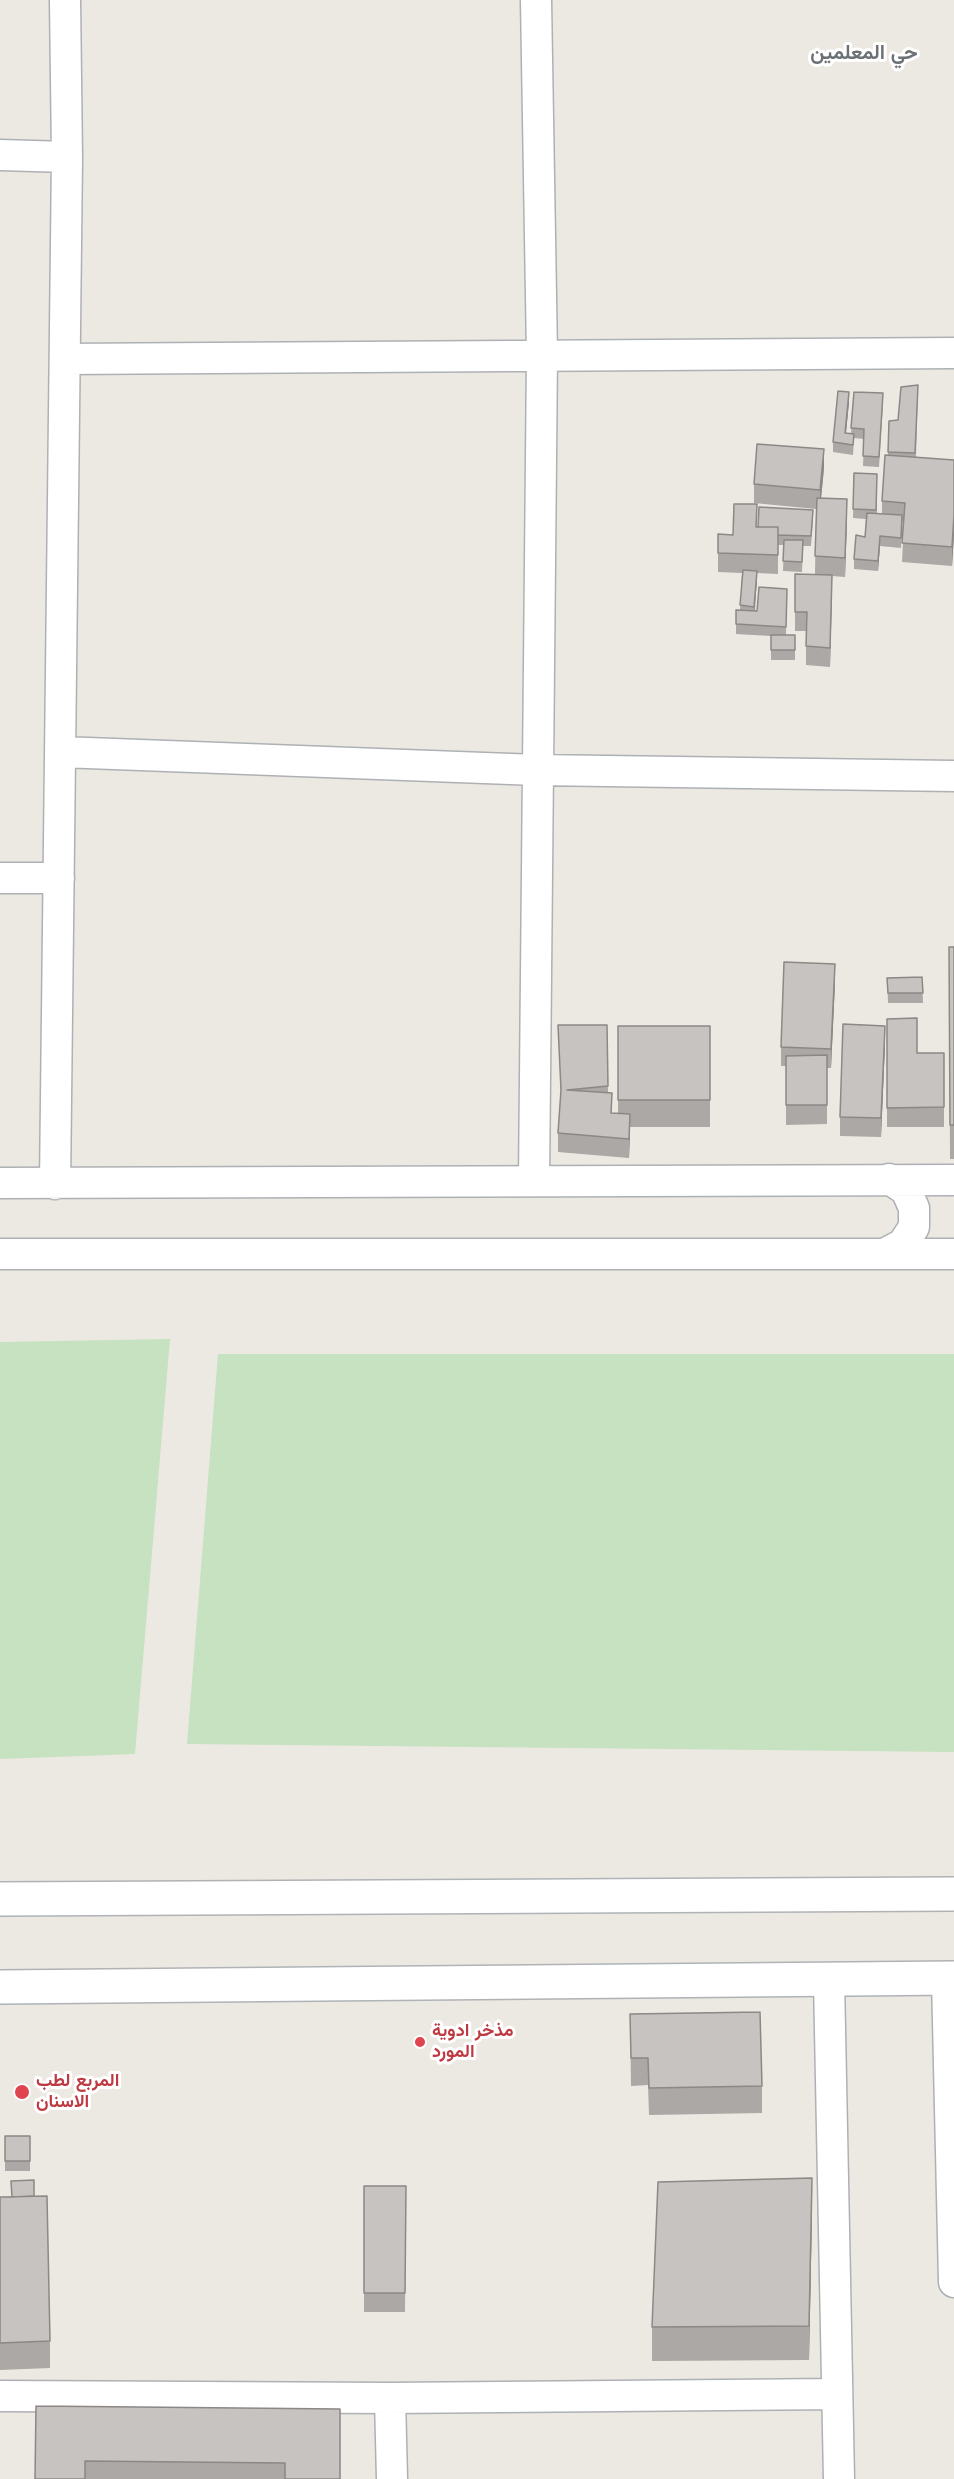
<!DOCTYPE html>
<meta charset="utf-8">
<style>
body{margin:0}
canvas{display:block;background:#ece8e2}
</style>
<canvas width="954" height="2479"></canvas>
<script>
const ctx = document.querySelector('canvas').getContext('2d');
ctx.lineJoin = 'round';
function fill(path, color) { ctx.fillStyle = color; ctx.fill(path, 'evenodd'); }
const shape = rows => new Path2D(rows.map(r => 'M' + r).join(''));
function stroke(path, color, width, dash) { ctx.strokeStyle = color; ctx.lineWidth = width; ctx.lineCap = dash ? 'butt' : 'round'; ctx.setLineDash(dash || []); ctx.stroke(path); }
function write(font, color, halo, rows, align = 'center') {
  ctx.font = font + ' Jost,Vazirmatn,sans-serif'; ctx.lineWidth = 6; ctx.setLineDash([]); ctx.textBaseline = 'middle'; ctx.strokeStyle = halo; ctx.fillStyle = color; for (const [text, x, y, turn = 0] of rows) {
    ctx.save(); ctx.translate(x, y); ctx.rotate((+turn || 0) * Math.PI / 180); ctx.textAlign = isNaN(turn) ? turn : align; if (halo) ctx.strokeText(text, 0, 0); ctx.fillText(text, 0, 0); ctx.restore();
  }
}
const green = shape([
 [170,1339,135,1754,0,1759,0,1342],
 [218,1354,954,1354,954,1752,187,1744]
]);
const street = shape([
 [0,155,67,157],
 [65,359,954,353],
 [61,752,537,770,954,776],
 [0,878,59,878],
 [534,1180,542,355,536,0],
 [0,1183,954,1180],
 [55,1184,67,157,65,0],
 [886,1253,903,1244,914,1227,914,1208,906,1190,889,1179],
 [0,1254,954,1254],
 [947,1978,954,2282],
 [829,1980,839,2479],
 [0,2396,390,2398,836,2394],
 [390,2398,392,2479]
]);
const secondary = shape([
 [0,1899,954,1894],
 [0,1987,954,1978]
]);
const wall = shape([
 [918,385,916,457,954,460,954,535,952,566,902,562,904,522,902,522,901,548,880,546,878,571,854,569,854,559,865,537,866,519,853,518,854,473,877,474,877,514,882,514,882,501,888,455,889,421,898,420],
 [854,392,883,403,879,467,863,466,864,439,854,438,853,455,833,452,833,442,849,402,846,433,851,434],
 [824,468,821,498,847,518,845,577,832,576,830,667,806,665,806,631,795,631,795,612,815,575,816,509,754,503,754,484],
 [813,520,811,546,803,546,802,572,783,571,784,545,778,545,778,574,757,573,755,611,757,611,787,589,786,635,795,635,795,660,771,660,771,636,736,634,736,610,740,611,742,573,718,572,718,534,733,535,757,527],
 [949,947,954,947,954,1159,950,1159],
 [922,977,923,1003,888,1003,887,978],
 [835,983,831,1068,827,1068,827,1124,786,1125,786,1066,781,1066,781,1047],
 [887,1019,917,1053,944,1053,944,1127,887,1127],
 [558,1025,607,1025,608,1093,612,1113,618,1113,618,1026,710,1026,710,1127,630,1127,629,1158,558,1152,558,1133,561,1097],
 [885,1045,881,1137,840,1136,840,1117],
 [630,2014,762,2086,762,2113,649,2115,648,2085,631,2086],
 [5,2136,30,2136,30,2171,5,2171],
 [364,2186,406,2186,405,2312,364,2312],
 [34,2196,50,2341,50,2368,0,2370,0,2197],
 [812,2212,809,2360,652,2361,652,2327],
 [36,2406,340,2409,340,2479,35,2479]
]);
const shadedWall = shape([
 [849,392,849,402,845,443,845,433],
 [824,449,824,468,820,509,820,490],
 [847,499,847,518,845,577,845,558],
 [954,515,954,535,952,566,952,547],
 [880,536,880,546,878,571,878,561],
 [757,571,757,581,754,616,754,607],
 [832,575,832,595,830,667,830,648],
 [835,964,835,983,831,1068,831,1049],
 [885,1026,885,1045,881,1137,881,1118],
 [630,1114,630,1133,629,1158,629,1139],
 [812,2178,812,2212,809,2360,809,2326]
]);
const building = shape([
 [918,385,915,453,888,452,889,421,898,420,901,387,918,385],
 [838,391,849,392,845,433,854,434,853,445,833,442,838,391],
 [854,392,883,393,879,457,863,456,864,429,851,428,854,392],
 [757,444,824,449,820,490,754,484,757,444],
 [885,455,954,460,954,515,952,547,902,543,905,503,882,501,885,455],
 [854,473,877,474,876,510,853,509,854,473],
 [817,498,847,499,845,558,815,556,817,498],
 [734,504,757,504,756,527,778,527,778,555,718,553,718,534,733,535,734,504],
 [759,507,813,510,811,536,778,535,778,527,758,527,759,507],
 [867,513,902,515,901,538,880,536,878,561,854,559,856,535,865,537,867,513],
 [784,540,803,540,802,562,783,561,784,540],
 [743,570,757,571,754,607,740,605,743,570],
 [795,574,832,575,830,648,806,646,807,612,795,612,795,574],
 [759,587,787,589,786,627,736,624,736,610,757,611,759,587],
 [771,635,795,635,795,650,771,650,771,635],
 [949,947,954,947,954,1125,950,1125,949,947],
 [784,962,835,964,831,1049,781,1047,784,962],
 [922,977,923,993,888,993,887,978,922,977],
 [917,1018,917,1053,944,1053,944,1107,887,1108,887,1019,917,1018],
 [843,1024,885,1026,881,1118,840,1117,843,1024],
 [558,1025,607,1025,608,1086,567,1090,612,1093,611,1113,630,1114,629,1139,558,1133,561,1090,558,1025],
 [618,1026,710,1026,710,1100,618,1100,618,1026],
 [827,1055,827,1105,786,1105,786,1056,827,1055],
 [760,2012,762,2086,649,2088,648,2058,631,2058,630,2014,760,2012],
 [5,2136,30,2136,30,2161,5,2161,5,2136],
 [812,2178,809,2326,652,2327,658,2182,812,2178],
 [34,2180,34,2196,12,2197,11,2181,34,2180],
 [364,2186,406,2186,405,2293,364,2293,364,2186],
 [47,2196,50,2341,0,2343,0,2197,47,2196],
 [36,2406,340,2409,340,2479,285,2479,285,2463,85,2461,85,2479,35,2479,36,2406]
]);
const markers = [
 [420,2042,6,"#e0444e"],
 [22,2092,8,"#e0444e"]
];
const healthNames = [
 ["مذخر ادوية",432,2032],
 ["المورد",432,2053],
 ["المربع لطب",36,2082],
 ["الاسنان",36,2103]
];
const neighbourhoodNames = [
 ["حي المعلمین",864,54]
];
fill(green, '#c6e2c0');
stroke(street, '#aeb1b4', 33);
stroke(secondary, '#afb3b6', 36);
stroke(street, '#fff', 30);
stroke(secondary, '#fff', 33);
fill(wall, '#aba8a5');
fill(shadedWall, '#8b8886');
fill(building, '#c7c3c0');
stroke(building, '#8b8886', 1.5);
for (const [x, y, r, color] of markers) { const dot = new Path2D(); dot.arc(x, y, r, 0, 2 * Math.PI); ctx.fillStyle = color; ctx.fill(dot); stroke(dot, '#fff', 2); }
write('bold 18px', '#be3a42', '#fff', healthNames, 'left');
write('bold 20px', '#6b7174', '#fff', neighbourhoodNames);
</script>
